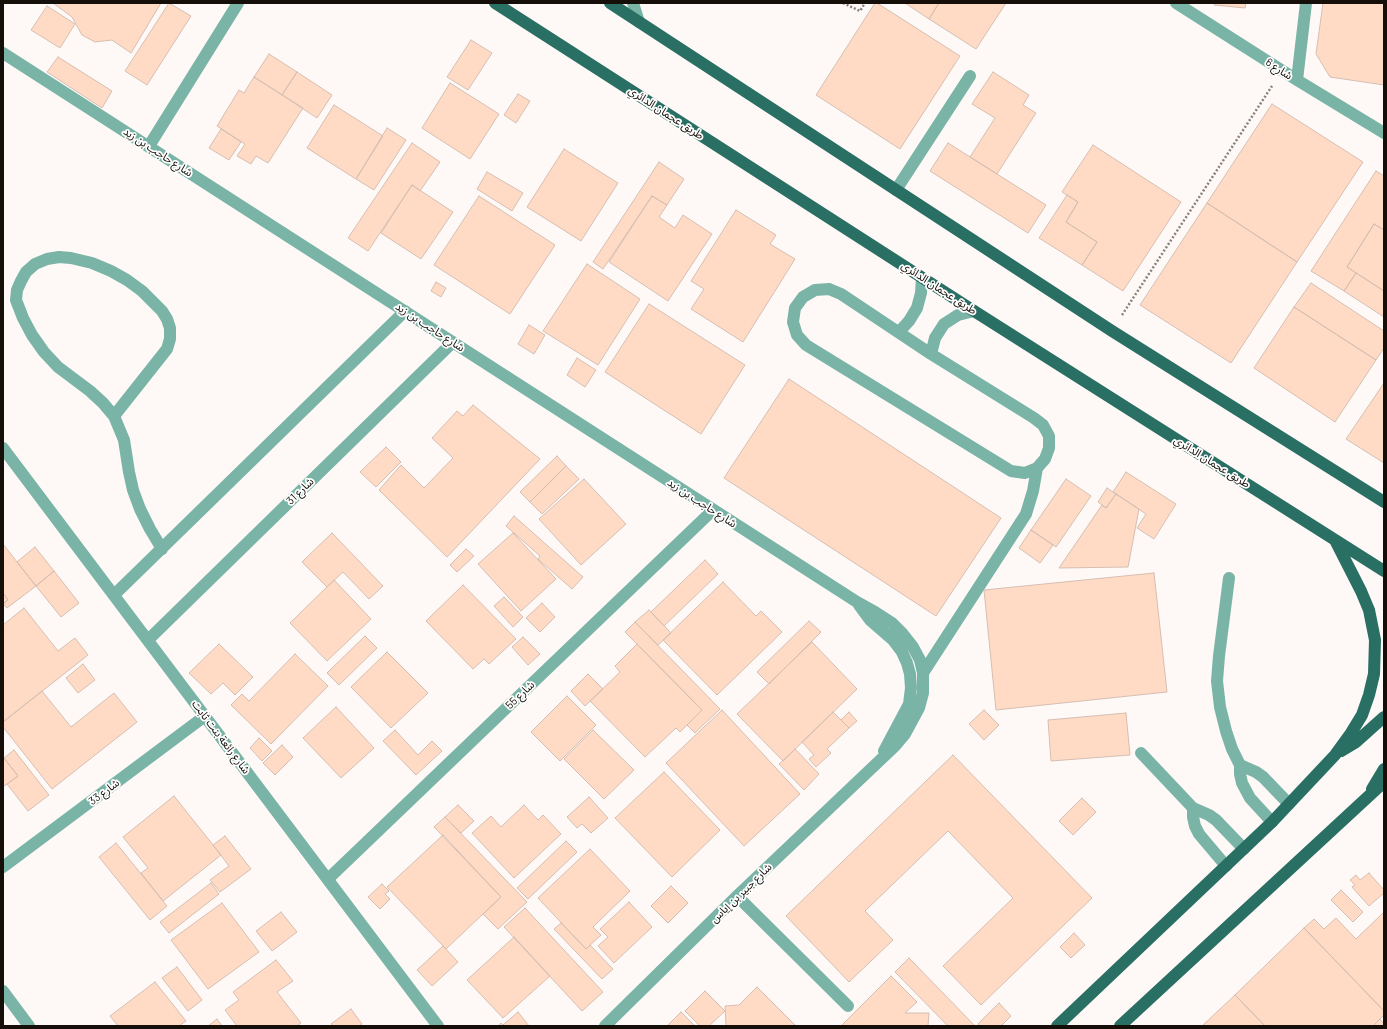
<!DOCTYPE html>
<meta charset="utf-8">
<style>
body{margin:0}
#map{position:relative;width:1387px;height:1029px;overflow:hidden;background:#fef9f6;font-family:Barlow,sans-serif}
canvas{display:block}
.frame{position:absolute;inset:0;border:4px solid #150e09;pointer-events:none}
</style>
<div id="map">
<canvas width="1387" height="1029"></canvas>
<div class="frame"></div>
</div>
<script>
const ctx = document.querySelector('canvas').getContext('2d');
ctx.lineJoin = 'round';
function fill(path, color) { ctx.fillStyle = color; ctx.fill(path, 'evenodd'); }
const shape = rows => new Path2D(rows.map(r => 'M' + r).join(''));
function stroke(path, color, width, dash) { ctx.strokeStyle = color; ctx.lineWidth = width; ctx.lineCap = dash ? 'butt' : 'round'; ctx.setLineDash(dash || []); ctx.stroke(path); }
function write(font, color, halo, rows, align = 'center') {
  ctx.font = font + ' Barlow,"Noto Sans Arabic",sans-serif'; ctx.lineWidth = 3.5; ctx.setLineDash([]); ctx.textBaseline = 'middle'; ctx.strokeStyle = halo; ctx.fillStyle = color; for (const [text, x, y, turn = 0] of rows) {
    ctx.save(); ctx.translate(x, y); ctx.rotate((+turn || 0) * Math.PI / 180); ctx.textAlign = isNaN(turn) ? turn : align; if (halo) ctx.strokeText(text, 0, 0); ctx.fillText(text, 0, 0); ctx.restore();
  }
}
const building = shape([
 [53,3,161,3,131,53,112,40,95,42,82,35,72,17,53,3],
 [169,3,191,16,147,85,125,71,169,3],
 [875,3,877,3,960,56,900,149,816,95,875,3],
 [905,3,939,3,929,19,905,3],
 [939,3,1006,3,976,49,929,19,939,3],
 [1215,3,1246,3,1245,8,1214,5,1215,3],
 [1323,3,1384,3,1384,85,1330,77,1316,54,1323,3],
 [47,6,75,24,60,48,31,30,47,6],
 [471,40,492,53,468,90,447,77,471,40],
 [269,54,297,72,282,95,254,77,269,54],
 [58,57,112,91,102,108,47,72,58,57],
 [297,72,332,95,317,118,282,95,297,72],
 [993,72,1029,95,1023,105,1036,113,997,174,970,157,995,118,972,104,993,72],
 [254,77,303,108,268,163,256,156,251,164,237,156,245,144,217,126,239,90,244,93,254,77],
 [450,83,499,114,470,159,422,128,450,83],
 [518,94,530,101,516,123,504,115,518,94],
 [1272,104,1363,162,1297,262,1207,203,1272,104],
 [334,105,383,136,356,179,307,148,334,105],
 [387,128,406,140,374,190,356,179,387,128],
 [221,129,241,142,229,160,209,148,221,129],
 [412,143,440,162,420,191,412,185,368,251,348,238,412,143],
 [948,143,1046,205,1028,233,930,171,948,143],
 [1093,145,1181,202,1123,291,1082,265,1097,242,1066,222,1078,202,1062,192,1093,145],
 [564,149,618,183,581,241,527,207,564,149],
 [659,162,684,179,667,205,652,196,603,269,593,262,659,162],
 [1376,171,1384,176,1384,230,1374,224,1347,267,1356,273,1344,291,1311,271,1376,171],
 [487,172,523,193,512,211,477,189,487,172],
 [412,185,453,212,421,259,381,233,412,185],
 [1067,195,1078,202,1066,222,1097,242,1082,265,1039,238,1067,195],
 [479,196,555,245,510,314,434,265,479,196],
 [652,196,667,205,659,217,675,228,683,215,712,234,668,301,609,262,652,196],
 [1207,203,1297,262,1231,363,1140,305,1207,203],
 [736,210,776,235,770,244,795,259,743,342,691,309,704,289,691,281,736,210],
 [1374,224,1384,230,1384,291,1347,267,1374,224],
 [587,264,640,299,598,365,543,331,587,264],
 [1356,273,1384,291,1384,317,1344,291,1356,273],
 [436,282,446,288,441,297,431,291,436,282],
 [1311,283,1384,331,1384,348,1376,360,1294,307,1311,283],
 [649,304,745,365,701,434,605,372,649,304],
 [1294,307,1376,360,1335,422,1254,368,1294,307],
 [529,325,545,335,534,354,518,344,529,325],
 [577,358,596,370,585,387,567,375,577,358],
 [789,379,1001,518,936,616,724,478,789,379],
 [1384,383,1384,463,1346,439,1384,383],
 [473,405,540,459,447,557,379,490,401,465,424,488,453,458,432,438,457,411,463,416,473,405],
 [386,447,401,462,376,487,360,472,386,447],
 [557,456,566,466,530,502,520,492,557,456],
 [566,466,579,479,542,514,530,502,566,466],
 [1126,472,1176,504,1154,539,1137,528,1146,514,1113,492,1126,472],
 [584,479,626,524,581,565,539,519,584,479],
 [1066,479,1091,496,1056,547,1031,530,1066,479],
 [1107,488,1116,494,1106,508,1098,502,1107,488],
 [1116,494,1139,509,1128,567,1059,568,1102,505,1106,508,1116,494],
 [514,516,583,577,572,589,538,559,540,556,506,526,514,516],
 [1031,530,1053,545,1040,563,1019,548,1031,530],
 [332,533,383,586,369,599,343,572,327,587,302,562,332,533],
 [513,533,556,579,521,611,478,564,513,533],
 [3,544,36,586,7,608,3,604,8,600,3,593,3,544],
 [35,547,54,571,36,586,17,562,35,547],
 [466,549,474,556,457,572,450,565,466,549],
 [705,560,718,574,664,626,651,612,705,560],
 [54,571,79,603,61,617,36,586,54,571],
 [1154,573,1167,692,996,710,984,590,1154,573],
 [334,580,371,619,327,661,290,623,334,580],
 [723,582,756,616,761,611,782,632,717,695,663,640,723,582],
 [463,585,516,639,489,664,484,659,473,669,426,621,463,585],
 [3,593,8,600,3,604,3,593],
 [504,597,523,617,513,627,494,606,504,597],
 [542,603,555,617,540,632,526,618,542,603],
 [24,608,58,651,75,638,88,655,3,722,3,625,24,608],
 [649,610,671,633,658,645,635,622,649,610],
 [809,621,821,632,769,684,757,672,809,621],
 [635,622,720,709,695,733,687,725,702,710,625,632,635,622],
 [365,636,377,648,339,685,327,673,365,636],
 [523,637,540,654,528,665,512,647,523,637],
 [812,642,857,689,783,761,737,714,812,642],
 [219,644,253,677,235,695,223,683,211,694,189,673,219,644],
 [637,644,702,710,680,732,676,728,645,757,590,701,620,672,615,666,637,644],
 [387,652,428,693,391,728,351,687,387,652],
 [295,654,328,686,271,744,231,705,242,694,249,701,295,654],
 [83,664,95,680,78,693,66,678,83,664],
 [588,674,603,689,585,706,571,691,588,674],
 [42,691,71,727,114,693,137,722,52,789,3,727,3,722,42,691],
 [567,696,596,725,560,761,531,732,567,696],
 [336,707,374,748,341,778,303,738,336,707],
 [722,710,800,794,744,846,666,763,722,710],
 [984,710,999,725,984,740,969,724,984,710],
 [833,712,849,728,827,749,831,753,816,767,809,759,814,755,802,742,833,712],
 [849,712,857,721,849,728,841,720,849,712],
 [1126,713,1130,755,1051,761,1048,720,1126,713],
 [395,730,418,755,432,741,442,751,416,775,383,741,395,730],
 [593,730,634,770,604,799,564,759,593,730],
 [259,738,272,751,262,761,250,748,259,738],
 [282,745,293,757,275,775,263,763,282,745],
 [795,749,819,774,804,790,779,764,795,749],
 [14,750,49,795,28,811,7,784,18,776,4,758,14,750],
 [953,755,1092,898,981,1005,943,966,1013,898,948,831,865,911,893,940,849,982,786,916,953,755],
 [3,757,18,776,3,787,3,757],
 [664,772,720,830,672,877,615,818,664,772],
 [174,796,221,855,163,901,141,873,148,868,123,837,174,796],
 [589,797,608,818,591,833,582,824,577,828,567,817,589,797],
 [1082,798,1096,812,1073,835,1059,821,1082,798],
 [458,805,474,821,461,833,445,817,458,805],
 [524,805,538,820,543,815,561,834,514,878,472,833,491,816,501,827,524,805],
 [445,817,527,902,498,929,483,914,501,897,434,827,445,817],
 [443,835,501,897,446,949,387,887,443,835],
 [225,836,251,869,220,892,210,880,229,866,213,845,225,836],
 [566,841,577,852,528,899,517,888,566,841],
 [116,843,167,906,150,920,99,857,116,843],
 [590,849,630,891,593,927,601,935,586,949,538,898,590,849],
 [1369,873,1384,890,1384,893,1369,906,1352,887,1355,885,1350,880,1356,875,1360,880,1369,873],
 [211,883,219,894,169,933,160,922,211,883],
 [382,884,389,891,385,894,390,899,380,909,368,897,382,884],
 [671,886,688,903,668,923,651,906,671,886],
 [1341,890,1363,912,1353,922,1331,900,1341,890],
 [629,902,652,927,614,963,598,946,608,937,600,929,629,902],
 [222,903,259,952,208,989,171,940,222,903],
 [525,908,603,992,582,1011,504,927,525,908],
 [281,912,297,932,272,951,256,931,281,912],
 [1384,912,1384,1011,1304,928,1314,919,1324,929,1336,918,1356,939,1384,912],
 [561,923,586,949,590,945,613,969,602,979,554,929,561,923],
 [1304,928,1384,1011,1384,1015,1373,1026,1265,1026,1235,995,1304,928],
 [1074,933,1085,945,1071,958,1060,947,1074,933],
 [514,937,550,976,503,1018,467,980,514,937],
 [443,946,458,962,432,986,417,970,443,946],
 [909,958,975,1026,948,1026,895,972,909,958],
 [276,960,293,981,277,992,301,1023,297,1026,237,1026,225,1010,239,1000,233,992,276,960],
 [177,967,202,1000,188,1011,162,978,177,967],
 [891,976,917,1002,905,1013,929,1013,928,1026,841,1026,891,976],
 [155,982,186,1021,179,1026,118,1026,110,1016,155,982],
 [757,987,796,1026,726,1026,725,1006,739,1005,757,987],
 [705,991,725,1011,709,1026,700,1026,685,1011,705,991],
 [1235,995,1265,1026,1202,1026,1235,995],
 [999,1003,1011,1016,1001,1026,980,1026,978,1024,999,1003],
 [351,1009,362,1024,359,1026,333,1026,331,1024,351,1009],
 [518,1012,529,1026,498,1026,501,1023,503,1025,518,1012],
 [681,1012,695,1026,667,1026,681,1012],
 [217,1019,222,1026,208,1026,217,1019],
 [1380,1019,1384,1024,1384,1026,1373,1026,1380,1019]
]);
const path = shape([
 [843,3,860,11,865,3],
 [1122,315,1272,86]
]);
const minor = shape([
 [633,3,639,22],
 [1176,3,1297,80,1384,133],
 [3,53,857,602,875,612,892,623,902,633,913,647,920,660,923,673,923,693,919,708,905,734,895,746,737,896,605,1026],
 [1297,80,1306,3],
 [149,146,238,3],
 [896,190,970,76],
 [829,289,841,294,931,354,1034,418,1043,425,1049,436,1049,448,1045,459,1037,468,1025,473,1011,471,806,345,797,335,793,322,795,308,803,297,815,290,829,289],
 [899,332,909,321,917,308,921,293,922,278],
 [931,354,935,338,944,324,958,315,974,311],
 [114,416,167,349,170,339,170,328,167,319,162,311,142,291,127,280,111,271,92,263,71,258,59,257,47,259,35,264,26,272,21,281,17,290,16,300,23,318,32,335,44,352,58,367,90,391,103,403,114,416,124,440,129,472,133,490,140,509,150,529,162,549],
 [3,448,438,1026],
 [1229,578,1219,656,1217,681,1220,707,1226,731,1232,749,1240,765,1240,774,1242,783,1250,798,1272,822],
 [114,595,405,311],
 [859,605,870,620,893,640,902,652,907,663,910,674,911,688,909,704,884,751],
 [148,640,453,342],
 [923,673,1026,514,1033,491,1037,468],
 [1141,753,1193,808,1209,815,1216,820,1244,849],
 [1240,765,1256,772,1263,777,1289,804],
 [1193,808,1193,817,1195,826,1199,834,1226,866],
 [3,867,205,716],
 [328,879,713,510],
 [737,896,848,1006],
 [3,991,29,1026]
]);
const major = shape([
 [495,3,974,311,1384,571],
 [610,3,1112,331,1384,502],
 [1341,751,1356,742,1384,717],
 [1372,789,1384,769],
 [1057,1026,1272,822,1335,755,1351,733,1362,715,1369,695,1374,674,1375,640,1369,610,1361,591,1335,540],
 [1120,1026,1384,782]
]);
const streetNames = [
 ["شارع 6",1279,69,33],
 ["طريق عجمان الدائري",666,113,33],
 ["شارع حاجب بن زيد",158,152,33],
 ["طريق عجمان الدائري",939,288,33],
 ["شارع حاجب بن زيد",430,327,33],
 ["طريق عجمان الدائري",1212,462,32],
 ["شارع 31",300,491,-44],
 ["شارع حاجب بن زيد",702,503,33],
 ["شارع 55",520,695,-44],
 ["شارع رائعة بنت ثابت",221,737,53],
 ["شارع 33",104,792,-37],
 ["شارع جبير بن إياس",741,893,-44]
];
fill(building, '#ffdbc6');
stroke(building, '#d5beb1', 1);
stroke(path, '#87817d', 2.5, [2, 2]);
stroke(minor, '#79b4a7', 12);
stroke(major, '#296f63', 12);
write('11px', '#150e09', '#fff', streetNames);
</script>
